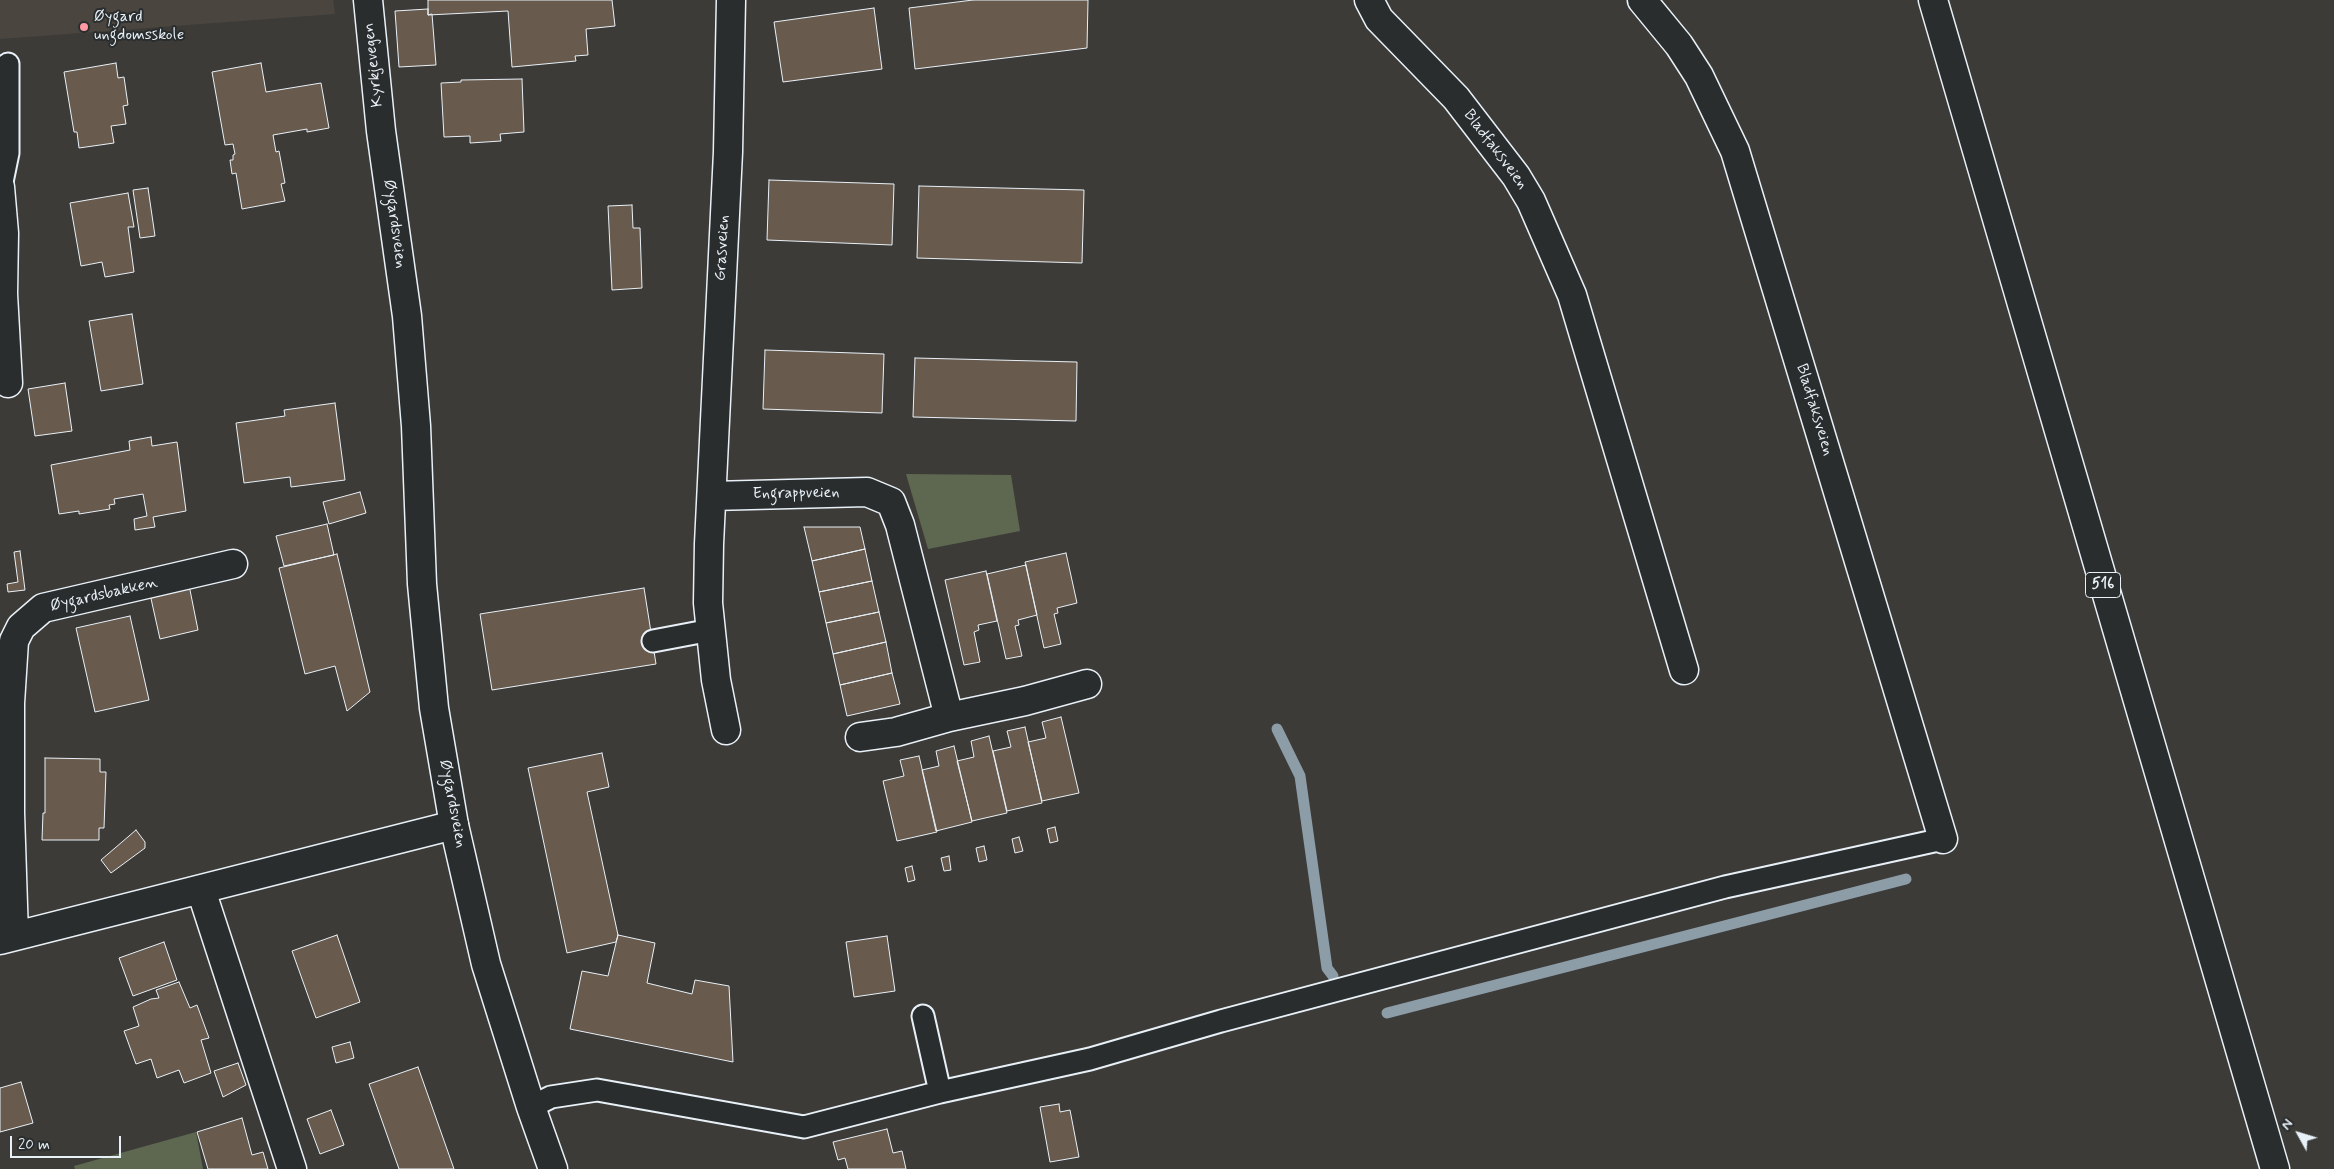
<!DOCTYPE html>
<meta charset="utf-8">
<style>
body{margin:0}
#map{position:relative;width:2334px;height:1169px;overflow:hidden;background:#3d3b38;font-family:Mynerve,sans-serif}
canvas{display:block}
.north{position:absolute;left:2274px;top:1109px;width:50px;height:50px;-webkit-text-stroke:4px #2a2d2e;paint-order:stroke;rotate:309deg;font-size:14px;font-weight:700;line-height:20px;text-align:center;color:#e8f1f8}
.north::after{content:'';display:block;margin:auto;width:18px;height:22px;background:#e8f1f8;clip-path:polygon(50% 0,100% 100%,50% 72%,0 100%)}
.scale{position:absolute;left:10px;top:1136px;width:111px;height:22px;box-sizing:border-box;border:2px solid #e8f1f8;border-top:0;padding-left:6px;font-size:15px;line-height:18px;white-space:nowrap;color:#e8f1f8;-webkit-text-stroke:4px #2a2d2e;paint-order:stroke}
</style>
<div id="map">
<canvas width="2334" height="1169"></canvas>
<div class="north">N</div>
<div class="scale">20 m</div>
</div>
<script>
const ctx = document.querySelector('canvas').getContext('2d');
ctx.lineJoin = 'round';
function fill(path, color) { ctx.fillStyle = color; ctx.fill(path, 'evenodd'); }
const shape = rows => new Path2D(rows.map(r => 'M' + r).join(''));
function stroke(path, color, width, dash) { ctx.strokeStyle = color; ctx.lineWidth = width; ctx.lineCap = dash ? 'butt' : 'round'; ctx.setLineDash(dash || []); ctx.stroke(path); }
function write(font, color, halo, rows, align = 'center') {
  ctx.font = font + ' Mynerve,sans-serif'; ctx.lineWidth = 4; ctx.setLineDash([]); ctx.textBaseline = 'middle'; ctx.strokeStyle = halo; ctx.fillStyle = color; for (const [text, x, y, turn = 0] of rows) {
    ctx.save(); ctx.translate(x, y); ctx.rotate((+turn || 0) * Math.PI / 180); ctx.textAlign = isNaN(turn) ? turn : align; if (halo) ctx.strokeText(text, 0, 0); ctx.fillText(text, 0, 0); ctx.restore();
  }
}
const built = shape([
 [0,0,333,0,335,14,0,39]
]);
const green = shape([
 [906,474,1011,475,1020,531,928,549],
 [196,1132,203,1169,75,1169,74,1166]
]);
const stream = shape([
 [1277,729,1300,776,1327,968,1333,976],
 [1387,1013,1906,879]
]);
const building = shape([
 [428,0,612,0,615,26,586,29,588,55,575,56,576,61,512,67,508,11,428,15,428,0],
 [973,0,1088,0,1087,48,915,69,909,8,973,0],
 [874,8,882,69,783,82,774,22,874,8],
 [428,9,428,15,432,14,436,65,399,67,395,11,428,9],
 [116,63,118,78,124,77,128,105,123,106,126,124,111,126,114,143,79,148,77,132,74,132,64,72,116,63],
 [261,63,266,92,321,83,329,128,307,132,307,129,273,135,276,152,279,151,285,183,281,184,285,201,242,209,236,173,232,174,230,160,233,160,233,155,235,154,233,144,225,145,212,72,261,63],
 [522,79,524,132,500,134,501,141,470,143,470,136,444,137,441,83,461,82,461,80,522,79],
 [769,180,894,184,892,245,767,240,769,180],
 [919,186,1084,190,1082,263,917,258,919,186],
 [148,188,155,236,140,238,133,190,148,188],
 [128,193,134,227,128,227,134,272,105,277,102,262,81,266,70,203,128,193],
 [632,205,633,228,640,228,642,288,612,290,608,206,632,205],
 [132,314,143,384,101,391,89,321,132,314],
 [765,350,884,354,882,413,763,409,765,350],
 [915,358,1077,362,1076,421,913,417,915,358],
 [65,383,72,431,35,436,28,389,65,383],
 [335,403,345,480,291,487,290,477,244,483,236,423,285,416,284,410,335,403],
 [151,437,152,446,177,442,186,511,153,517,155,527,135,530,134,519,147,516,143,494,114,499,115,504,109,505,110,509,79,514,79,511,59,514,51,465,130,450,129,441,151,437],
 [360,492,366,513,329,524,323,502,360,492],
 [327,524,334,555,284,566,276,536,327,524],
 [804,527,860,527,865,549,812,561,804,527],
 [865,549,872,581,819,592,812,561,865,549],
 [20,551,25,590,8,592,7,584,18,582,14,552,20,551],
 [1066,553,1077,603,1057,608,1058,613,1054,614,1061,644,1044,648,1025,562,1066,553],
 [337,554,370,692,347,711,335,666,305,674,279,568,337,554],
 [1026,565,1037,615,1018,620,1019,625,1015,626,1022,656,1006,659,987,574,1026,565],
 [986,571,997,621,978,625,979,630,974,632,980,662,964,665,945,580,986,571],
 [872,581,879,612,826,623,819,592,872,581],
 [189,585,198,630,160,639,150,594,189,585],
 [644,588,656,664,492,690,480,614,644,588],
 [879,612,886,642,833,654,826,623,879,612],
 [130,616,149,700,95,712,76,628,130,616],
 [886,642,892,673,840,685,833,654,886,642],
 [892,673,900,704,847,716,840,685,892,673],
 [1061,717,1079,793,1042,801,1028,742,1046,738,1042,722,1061,717],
 [1025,727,1042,803,1007,811,993,751,1011,747,1007,731,1025,727],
 [989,736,1007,813,972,821,957,761,974,757,971,741,989,736],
 [954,746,972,822,936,831,922,770,939,766,936,751,954,746],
 [602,753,609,787,587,792,618,935,616,942,567,953,528,768,602,753],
 [919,756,937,832,897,841,883,781,904,776,900,760,919,756],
 [45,758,100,759,100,772,106,772,104,828,99,828,99,840,42,840,43,813,45,813,45,758],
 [1055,827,1058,841,1050,843,1047,829,1055,827],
 [136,830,145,842,145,848,111,873,101,860,136,830],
 [1019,837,1023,851,1015,853,1012,839,1019,837],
 [984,846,987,860,979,862,976,848,984,846],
 [949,856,951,870,944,871,941,858,949,856],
 [912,866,915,880,908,882,905,868,912,866],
 [337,935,360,1002,316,1018,292,951,337,935],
 [618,935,655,943,647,983,692,994,695,980,729,986,733,1062,570,1029,582,971,608,976,618,935],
 [887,936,895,991,854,997,846,942,887,936],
 [164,942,177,980,133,996,119,958,164,942],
 [179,982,190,1008,197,1005,209,1038,201,1040,211,1073,184,1083,179,1070,157,1078,151,1059,136,1064,124,1031,139,1026,133,1007,151,999,159,998,156,990,179,982],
 [350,1042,354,1058,336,1063,332,1047,350,1042],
 [238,1063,246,1085,223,1097,214,1071,238,1063],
 [418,1067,454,1169,399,1169,369,1084,418,1067],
 [21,1082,33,1123,0,1132,0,1088,21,1082],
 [1059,1104,1060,1112,1070,1110,1079,1157,1050,1162,1040,1107,1059,1104],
 [331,1110,344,1145,320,1154,307,1119,331,1110],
 [242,1118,252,1155,263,1152,268,1169,208,1169,197,1132,242,1118],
 [887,1129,893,1153,902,1151,906,1169,848,1169,845,1158,838,1160,833,1142,887,1129]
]);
const service = shape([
 [1,187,8,153,8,64],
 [653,641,711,630],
 [923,1016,940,1092],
 [531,1107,551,1097,597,1090,804,1127,940,1092,1090,1059,1221,1021,1725,887,1943,839]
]);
const minor = shape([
 [1369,0,1379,19,1456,98,1516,176,1531,201,1572,295,1684,670],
 [1642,0,1679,45,1699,76,1735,151,1943,839],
 [0,187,4,233,3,294,8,383],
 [712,496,867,492,891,502,900,525,949,717],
 [726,730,716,680,708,603,709,544,728,152,731,0],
 [860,737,896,732,949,717,1025,701,1087,684],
 [201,890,292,1169],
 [14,936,10,813,10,703,14,641,21,627,43,608,233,564],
 [0,940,454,825]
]);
const tertiary = shape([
 [368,0,381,131,407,316,416,426,422,584,434,708,454,825,486,964,531,1107,553,1169]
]);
const primary = shape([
 [1933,0,2275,1169]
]);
const markers = [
 [84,27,5,"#ff9aa2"]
];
const shields = [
 [2103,585,35]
];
const shieldNames = [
 ["516",2103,585]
];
const poiNames = [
 ["Øygard",94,18],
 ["ungdomsskole",94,36]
];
const streetNames = [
 ["Kyrkjevegen",374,65,-96],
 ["Bladfaksveien",1495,150,53],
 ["Øygardsveien",394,224,82],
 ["Grasveien",723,248,-87],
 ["Bladfaksveien",1814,410,73],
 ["Engrappveien",796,494,-1],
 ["Øygardsbakken",104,595,-13],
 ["Øygardsveien",452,804,79]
];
fill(built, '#4a453f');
fill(green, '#5e6850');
stroke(stream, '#8c9da8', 11);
fill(building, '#685b4e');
stroke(building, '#e8f1f8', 1);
stroke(service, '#e8f1f8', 25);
stroke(minor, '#e8f1f8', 31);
stroke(tertiary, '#e8f1f8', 31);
stroke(primary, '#e8f1f8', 31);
stroke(service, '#2a2d2e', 21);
stroke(minor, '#2a2d2e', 28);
stroke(tertiary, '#2a2d2e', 28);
stroke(primary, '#2a2d2e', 28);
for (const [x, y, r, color] of markers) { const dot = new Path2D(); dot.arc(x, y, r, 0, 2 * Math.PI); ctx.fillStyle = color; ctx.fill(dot); stroke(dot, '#2a2d2e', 2); }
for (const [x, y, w] of shields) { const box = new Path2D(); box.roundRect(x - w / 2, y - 12.5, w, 25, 4); ctx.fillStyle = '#2a2d2e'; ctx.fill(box); stroke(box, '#e8f1f8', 1); }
write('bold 15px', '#e8f1f8', null, shieldNames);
write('16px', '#e8f1f8', '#2a2d2e', poiNames, 'left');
write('16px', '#e8f1f8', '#2a2d2e', streetNames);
</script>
